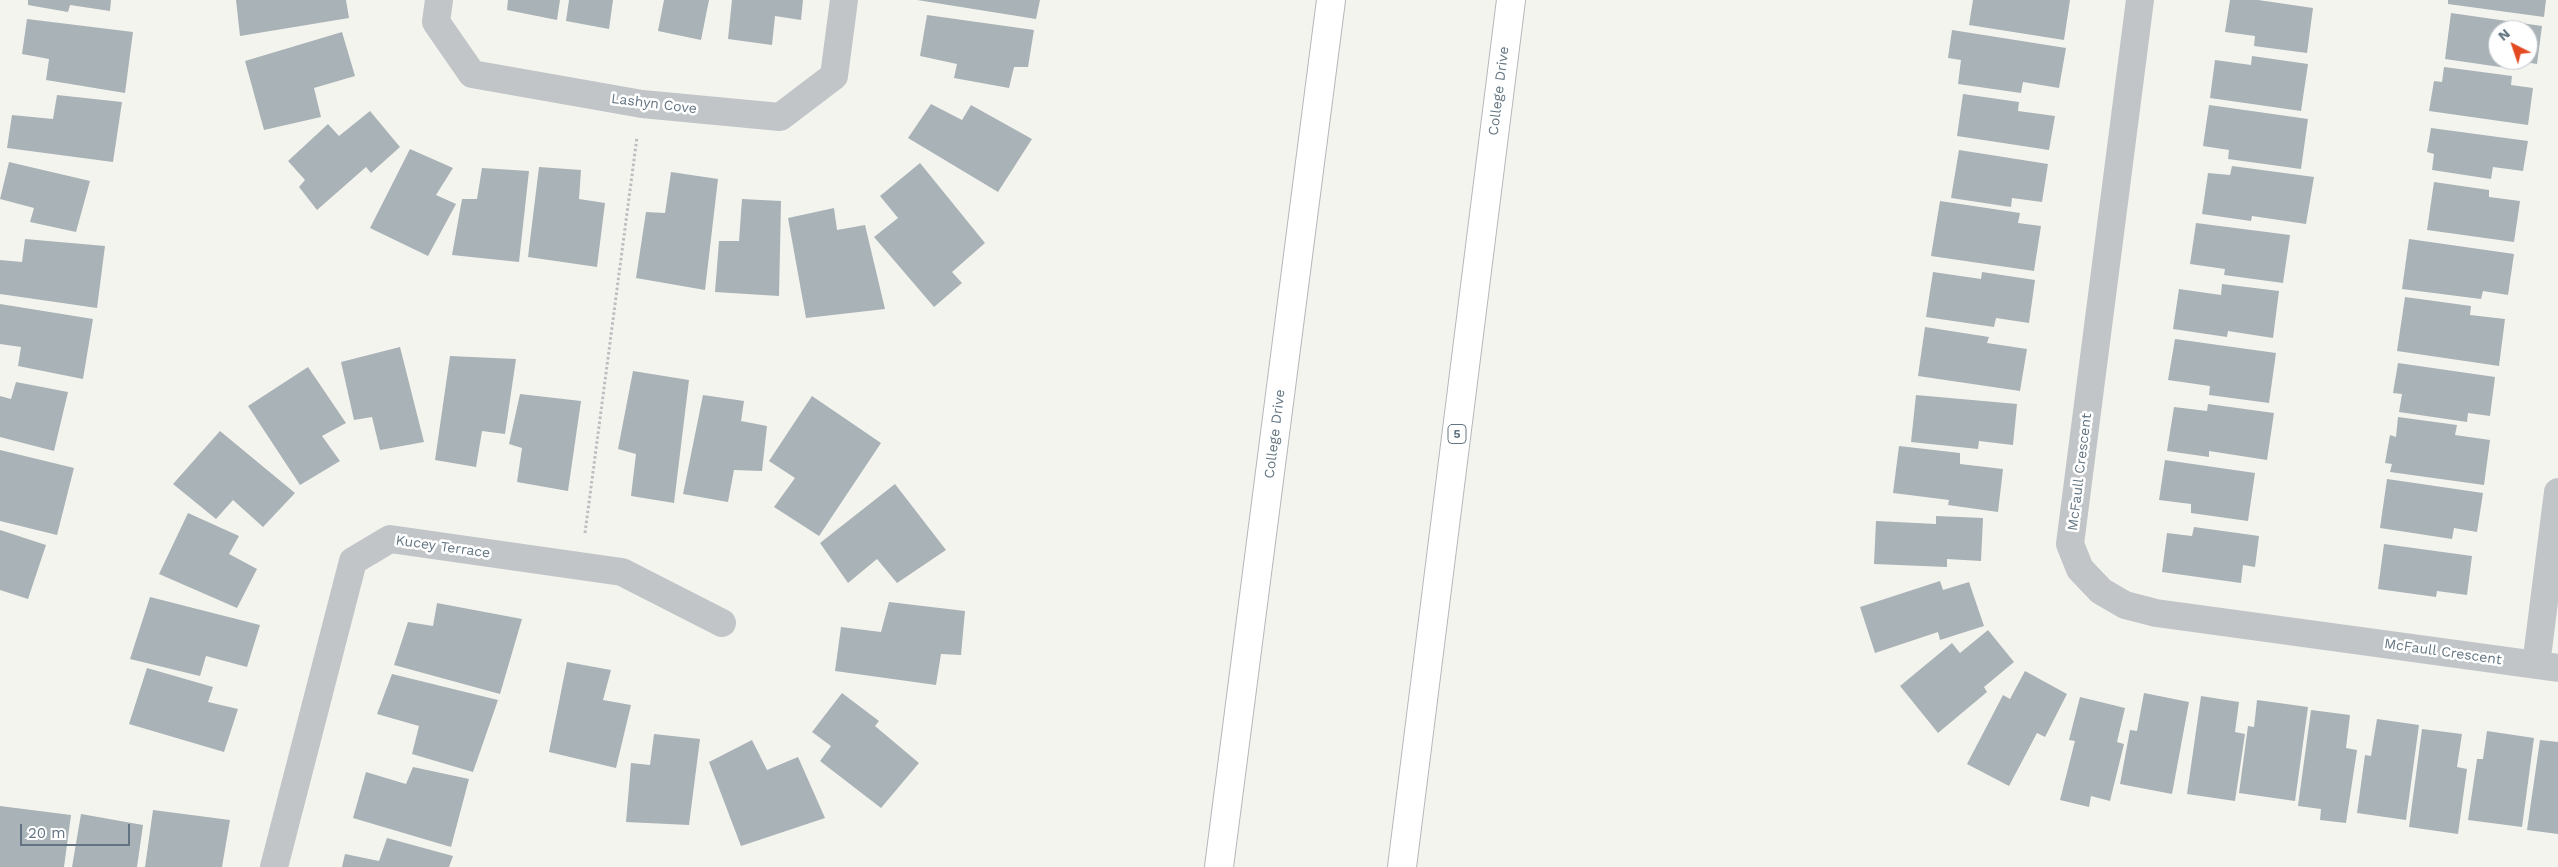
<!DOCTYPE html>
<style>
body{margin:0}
#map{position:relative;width:2558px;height:867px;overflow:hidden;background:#f4f4ef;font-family:"Work Sans",sans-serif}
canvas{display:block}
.north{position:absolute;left:2488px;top:20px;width:50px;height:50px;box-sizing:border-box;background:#fff;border:1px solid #c0c7cd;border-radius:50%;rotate:319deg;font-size:14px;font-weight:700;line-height:20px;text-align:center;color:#627481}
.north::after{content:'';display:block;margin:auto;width:18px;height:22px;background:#e34a21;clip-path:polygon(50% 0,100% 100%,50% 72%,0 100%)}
.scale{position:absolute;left:20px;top:824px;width:110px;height:22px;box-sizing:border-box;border:2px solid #627481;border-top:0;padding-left:6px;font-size:15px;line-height:18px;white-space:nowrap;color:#627481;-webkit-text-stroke:4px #fff;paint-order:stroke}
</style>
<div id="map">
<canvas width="2558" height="867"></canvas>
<div class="north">N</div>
<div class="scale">20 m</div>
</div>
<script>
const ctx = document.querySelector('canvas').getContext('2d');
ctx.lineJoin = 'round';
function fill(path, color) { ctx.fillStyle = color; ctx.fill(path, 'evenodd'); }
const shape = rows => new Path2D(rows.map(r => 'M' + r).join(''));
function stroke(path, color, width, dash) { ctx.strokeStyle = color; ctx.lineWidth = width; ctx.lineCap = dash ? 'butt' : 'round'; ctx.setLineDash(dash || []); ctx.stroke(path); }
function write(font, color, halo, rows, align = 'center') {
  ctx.font = font + ' "Work Sans",sans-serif'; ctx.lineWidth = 5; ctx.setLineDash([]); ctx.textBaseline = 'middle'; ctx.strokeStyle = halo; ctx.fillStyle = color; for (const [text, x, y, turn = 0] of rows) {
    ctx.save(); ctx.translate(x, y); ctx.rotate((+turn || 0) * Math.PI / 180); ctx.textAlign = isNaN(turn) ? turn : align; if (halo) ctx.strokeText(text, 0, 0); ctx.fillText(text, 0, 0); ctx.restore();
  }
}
const building = shape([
 [28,0,111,0,110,11,70,5,68,12,28,5],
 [236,0,346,0,349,18,240,36],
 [508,0,560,0,557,20,507,10],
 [569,0,613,0,609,29,566,21],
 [664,0,709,0,701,40,658,31],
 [732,0,803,0,801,20,775,16,772,45,728,39],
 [917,0,1040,0,1036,19],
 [1973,0,2070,0,2064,40,1969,25],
 [2230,0,2258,0,2313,8,2307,53,2254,46,2255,36,2225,32],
 [2448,0,2546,0,2544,17,2448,4],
 [2451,13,2542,26,2537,64,2517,61,2528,60,2528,30,2498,30,2498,60,2508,60,2507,68,2445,59],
 [927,15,1034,30,1028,67,1014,67,1009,88,954,78,957,64,920,56],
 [27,19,133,32,125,93,46,80,49,59,22,54],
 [1952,30,2066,48,2059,88,2023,82,2021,93,1958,84,1961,60,1948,58],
 [342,32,355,76,314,88,321,117,264,130,245,61],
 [2252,56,2308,64,2301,111,2210,98,2215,60,2251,65],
 [2444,67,2512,76,2511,85,2533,88,2528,125,2429,111,2434,81,2442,82],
 [1963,94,2019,102,2018,111,2055,116,2049,150,1957,136],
 [57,95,122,102,113,162,7,148,12,115,53,119],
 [931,104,962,120,971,105,1032,139,998,192,908,138],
 [2209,105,2308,119,2301,169,2228,159,2229,150,2203,146],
 [370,111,400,147,371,173,366,167,317,210,299,187,305,180,288,161,328,124,339,136],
 [2431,128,2528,141,2523,171,2493,167,2491,179,2432,170,2434,154,2427,152],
 [410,149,453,168,436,195,456,204,428,256,370,228],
 [1959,150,2048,164,2042,202,2012,198,2011,207,1951,198],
 [9,162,90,181,76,232,30,222,34,208,0,199],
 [920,163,985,243,952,272,962,283,934,307,874,237,898,218,880,196],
 [2232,166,2314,177,2306,224,2252,216,2251,221,2202,214,2208,173,2230,175],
 [539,167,581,170,579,199,605,203,597,267,528,257],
 [482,168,529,171,519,262,452,255,462,199,477,199],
 [671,172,718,179,705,290,636,278,646,212,665,213],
 [2434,182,2489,190,2489,197,2520,201,2514,242,2427,230],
 [742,199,781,201,779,296,715,292,719,241,739,241],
 [1940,201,2020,213,2018,223,2041,226,2034,271,1931,256],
 [834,208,837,230,865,225,885,309,806,318,788,218],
 [2196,223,2290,235,2283,283,2224,275,2225,269,2190,264],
 [25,239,105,246,97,308,0,294,0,260,22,262],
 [2409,239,2514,254,2508,295,2483,291,2481,299,2402,289],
 [1933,272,1981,279,1982,272,2035,280,2029,323,1996,318,1994,327,1926,317],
 [2222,284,2279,291,2273,338,2228,331,2227,337,2173,329,2179,289,2221,295],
 [2405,297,2471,306,2470,315,2505,319,2499,366,2397,351],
 [0,304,93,319,83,379,18,366,21,347,0,344],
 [1925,327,1989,337,1987,343,2027,349,2020,391,1918,376],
 [2175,339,2276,353,2269,403,2209,395,2210,386,2168,380],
 [400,347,424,442,380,450,372,417,354,420,341,362],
 [450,356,516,359,505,434,482,431,476,467,435,460],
 [2398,363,2495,377,2490,416,2468,413,2467,422,2399,412,2402,394,2393,393],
 [308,367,346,423,322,436,340,461,300,485,248,406],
 [633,371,689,380,674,503,631,496,636,454,618,449],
 [16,382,68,392,54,451,0,437,0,396,11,399],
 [520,394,581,401,568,491,517,482,522,448,509,444],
 [703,395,744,401,741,421,767,426,762,471,734,470,728,502,683,494],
 [1916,395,2017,404,2013,445,1979,441,1978,449,1911,442],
 [812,396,881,443,819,536,774,507,795,478,769,461],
 [2208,404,2274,413,2267,460,2209,451,2209,457,2167,451,2174,407,2207,411],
 [2398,417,2457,425,2455,435,2490,440,2484,485,2390,472,2392,464,2385,463,2390,435,2396,437],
 [220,431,295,493,263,527,233,500,216,519,173,484],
 [1899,446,1960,453,1960,464,2003,469,1998,512,1948,505,1949,500,1893,493],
 [0,450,74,468,57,535,0,521],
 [2165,460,2255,473,2248,521,2191,513,2191,504,2159,500],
 [2387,479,2483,493,2477,532,2454,528,2452,539,2380,528],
 [895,484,946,550,897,583,877,559,848,583,820,543],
 [188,513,239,536,229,554,257,569,237,608,159,574],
 [1936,516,1983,518,1981,561,1947,559,1947,567,1874,564,1876,521,1936,524],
 [2194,527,2259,536,2255,567,2243,565,2241,583,2162,572,2167,533,2192,536],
 [0,530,46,545,28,599,0,590],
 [2384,544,2472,556,2467,595,2437,591,2436,597,2378,589],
 [1940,581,1943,590,1969,582,1984,626,1940,640,1938,632,1875,653,1860,607],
 [150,597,260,625,247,667,206,656,200,676,130,659],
 [889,602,965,611,961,655,941,654,936,685,835,671,841,627,881,632],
 [437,603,522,619,500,694,394,665,408,622,433,626],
 [1988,630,2014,662,1984,687,1987,692,1938,733,1900,686,1952,643,1960,653],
 [567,662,611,670,603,700,631,705,616,768,549,752],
 [147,668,213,687,208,702,238,709,224,752,129,724],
 [2025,671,2067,694,2045,737,2037,733,2009,786,1967,764,2003,695,2010,699],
 [392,674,498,700,473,772,412,754,419,726,377,714],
 [842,693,879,721,875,726,919,763,881,808,820,761,831,746,812,732],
 [2144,693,2189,702,2172,794,2120,784,2130,730,2137,731],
 [2201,696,2239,702,2235,732,2245,734,2235,801,2187,794],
 [2080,697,2125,708,2117,742,2124,744,2110,801,2091,796,2089,807,2060,800,2075,741,2069,740],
 [2257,700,2308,707,2295,801,2239,793,2248,726,2254,727],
 [2311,710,2350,715,2346,748,2357,750,2346,823,2320,820,2321,809,2298,806],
 [2377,719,2419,725,2406,820,2357,813,2365,755,2371,756],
 [2422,729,2462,734,2457,767,2467,769,2458,834,2409,827],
 [2487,731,2534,738,2522,827,2468,820,2477,759,2483,759],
 [654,734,700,739,689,825,626,822,631,763,650,765],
 [752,740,767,770,798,757,825,818,741,846,709,762],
 [2540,740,2558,742,2558,834,2527,830],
 [413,767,469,779,451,847,353,818,366,772,406,784],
 [0,806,71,815,64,867,0,867],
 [153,810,230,820,222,867,145,867],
 [81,814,143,825,137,867,72,867],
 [387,838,453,856,449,867,342,867,345,854,379,861]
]);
const path = shape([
 [585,533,637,137]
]);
const street = shape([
 [439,0,436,22,472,74,642,104,780,117,834,76,844,0],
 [2140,0,2070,544,2080,569,2101,591,2125,605,2156,613,2558,668],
 [2536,665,2558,492],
 [274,867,353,561,390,539,622,572,722,623]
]);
const highway = shape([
 [1219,867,1331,0],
 [1402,867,1511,0]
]);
const shields = [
 [1457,434,18]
];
const shieldNames = [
 ["5",1457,434]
];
const streetNames = [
 ["College Drive",1499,91,-83],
 ["Lashyn Cove",654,104,7],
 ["College Drive",1275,434,-83],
 ["McFaull Crescent",2080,472,-83],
 ["Kucey Terrace",443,547,8],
 ["McFaull Crescent",2443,652,8]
];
fill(building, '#a9b2b6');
stroke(highway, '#b4b7ba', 30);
stroke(path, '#bbbdbf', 3, [2.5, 2.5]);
stroke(street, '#c1c5c8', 28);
stroke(highway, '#fff', 28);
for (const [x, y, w] of shields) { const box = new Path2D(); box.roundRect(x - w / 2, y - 9.5, w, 19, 4); ctx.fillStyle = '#fff'; ctx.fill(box); stroke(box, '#627481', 1); }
write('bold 12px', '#627481', null, shieldNames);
write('14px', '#627481', '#fff', streetNames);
</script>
